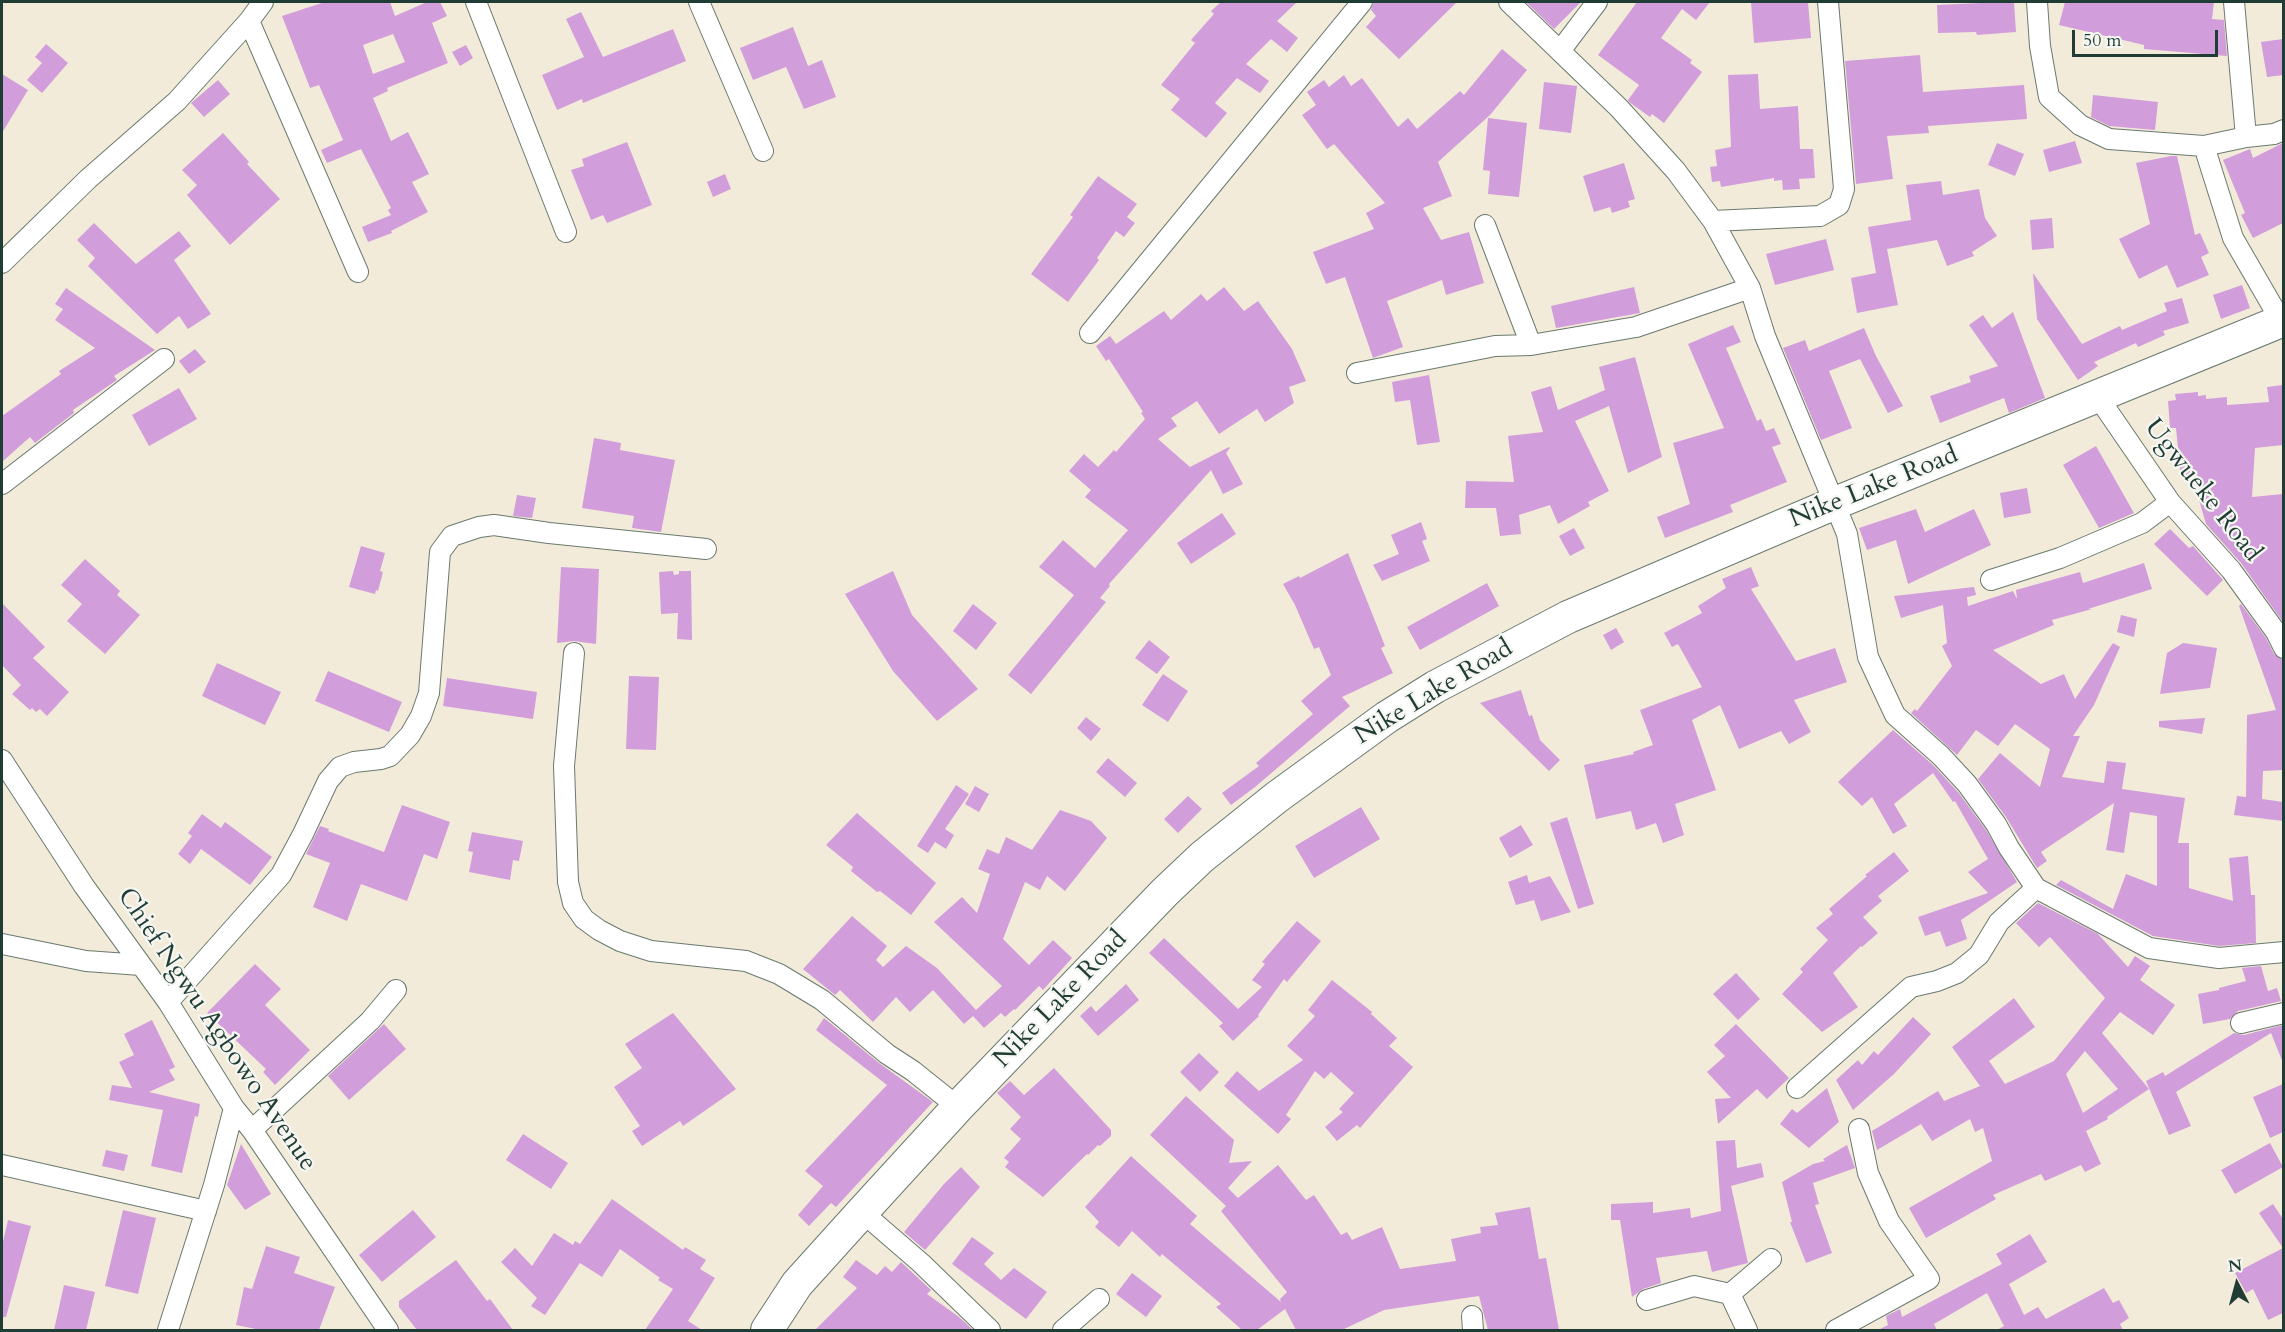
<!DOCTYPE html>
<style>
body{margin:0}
#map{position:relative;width:2285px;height:1332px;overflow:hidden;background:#f3ebda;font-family:Cardo,serif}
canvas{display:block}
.frame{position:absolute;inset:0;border:3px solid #1f3d34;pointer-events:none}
.north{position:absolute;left:2207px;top:1254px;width:60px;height:60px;-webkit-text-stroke:4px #f6f6f2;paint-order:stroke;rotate:354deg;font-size:16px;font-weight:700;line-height:24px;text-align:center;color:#1f3d34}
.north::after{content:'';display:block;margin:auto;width:21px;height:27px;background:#1f3d34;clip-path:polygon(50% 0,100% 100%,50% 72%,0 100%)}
.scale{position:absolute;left:2072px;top:30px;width:146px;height:27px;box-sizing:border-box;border:3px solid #1f3d34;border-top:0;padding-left:8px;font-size:18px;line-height:21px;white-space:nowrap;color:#1f3d34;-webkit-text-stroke:4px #f6f6f2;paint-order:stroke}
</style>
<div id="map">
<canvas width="2285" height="1332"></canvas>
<div class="frame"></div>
<div class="north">N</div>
<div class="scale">50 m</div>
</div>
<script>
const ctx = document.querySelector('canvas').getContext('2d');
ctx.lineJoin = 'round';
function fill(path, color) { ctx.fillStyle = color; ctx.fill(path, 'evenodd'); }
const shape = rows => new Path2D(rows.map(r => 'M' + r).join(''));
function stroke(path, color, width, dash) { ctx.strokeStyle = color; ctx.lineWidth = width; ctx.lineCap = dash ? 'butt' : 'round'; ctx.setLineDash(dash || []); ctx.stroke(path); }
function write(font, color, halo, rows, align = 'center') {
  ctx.font = font + ' Cardo,serif'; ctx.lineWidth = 4.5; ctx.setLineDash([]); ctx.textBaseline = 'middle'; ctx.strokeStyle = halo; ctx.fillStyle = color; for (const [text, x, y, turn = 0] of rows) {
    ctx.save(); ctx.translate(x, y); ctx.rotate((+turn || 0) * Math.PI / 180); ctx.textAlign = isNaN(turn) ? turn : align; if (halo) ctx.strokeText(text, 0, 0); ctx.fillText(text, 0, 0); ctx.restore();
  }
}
const building = shape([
 [325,2,390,2,395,16,427,2,440,2,447,16,432,23,448,63,387,88,388,91,373,98,391,141,408,132,429,174,412,182,428,212,391,231,392,233,368,242,362,227,391,215,388,210,391,208,361,149,327,163,321,150,343,140,319,85,310,88,282,16],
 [393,34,405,62,373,74,363,45],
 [1221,2,1297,2,1277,21,1298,38,1287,52,1271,39,1246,64,1269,81,1260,93,1237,78,1215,103,1227,113,1206,138,1171,110,1180,99,1161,85,1195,43,1191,40,1214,14,1211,11],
 [1374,2,1457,2,1399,59,1366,27,1376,16,1371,10],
 [1526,2,1581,2,1554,29],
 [1637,2,1710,2,1696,20,1682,9,1661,38,1692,60,1690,63,1702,72,1664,123,1652,114,1650,117,1629,102,1628,100,1639,85,1598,55],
 [1751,2,1808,2,1811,38,1754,43],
 [2002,2,2014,2,2016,32,1977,35,1976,32,1938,33,1937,5],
 [2065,2,2214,2,2212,19,2224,20,2227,56,2144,49,2144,45,2059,25],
 [581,12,603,57,673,29,686,61,583,103,582,99,557,110,542,75,584,57,566,19],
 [793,27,808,66,822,60,836,97,804,109,786,67,753,80,740,48],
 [2283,39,2283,75,2267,77,2261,42],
 [46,44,68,63,42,93,27,80,42,63,35,57],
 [466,45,473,58,460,66,452,52],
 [1502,49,1527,70,1490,115,1438,162,1452,196,1423,208,1441,240,1469,232,1484,283,1446,295,1442,280,1387,301,1403,347,1373,358,1345,277,1326,284,1313,252,1374,229,1366,213,1385,203,1334,144,1327,149,1302,115,1316,105,1307,92,1324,80,1329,87,1344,75,1351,86,1362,78,1398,127,1408,118,1417,129,1460,91,1464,95],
 [1920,55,1923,92,2024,85,2027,119,1928,126,1929,133,1887,136,1893,179,1856,184,1845,61],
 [2,74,28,90,2,133],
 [1758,74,1760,109,1798,106,1800,149,1813,149,1815,178,1799,179,1800,189,1783,190,1782,180,1774,181,1774,178,1721,187,1720,181,1712,182,1710,167,1717,166,1715,150,1731,147,1728,75],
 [218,80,230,94,204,117,191,103],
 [1544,82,1577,86,1571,133,1539,129],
 [2093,95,2158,102,2155,130,2109,126,2091,117],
 [1488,118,1527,123,1519,197,1488,194,1490,171,1483,170],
 [223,133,249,162,247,164,280,199,230,245,187,195,197,185,182,170],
 [2075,141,2082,163,2049,172,2043,150],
 [627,142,652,205,607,223,603,215,591,220,571,170,584,166,582,159],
 [1997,143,2024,154,2015,176,1988,165],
 [2283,143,2283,223,2253,238,2241,215,2245,213,2223,160,2250,149,2253,158],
 [2171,156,2177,156,2195,235,2200,233,2209,253,2201,257,2209,275,2177,288,2167,265,2139,279,2119,239,2150,224,2136,163],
 [1624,163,1635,199,1628,201,1630,207,1612,213,1610,207,1594,212,1583,176],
 [725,174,731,189,713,197,707,182],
 [1098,176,1137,204,1127,217,1135,223,1124,237,1116,231,1097,258,1099,260,1068,302,1031,274,1073,217,1070,215],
 [1941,181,1943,195,1979,189,1985,218,1997,236,1972,252,1974,256,1947,266,1937,240,1887,249,1898,305,1857,313,1851,278,1876,273,1868,227,1911,220,1906,185],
 [2052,218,2054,248,2032,250,2030,220],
 [94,223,136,264,179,231,191,246,174,260,211,314,188,329,179,316,157,334,88,266,95,258,77,240],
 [1826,239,1834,270,1775,285,1766,254],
 [2033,273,2082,344,2120,326,2122,330,2167,311,2164,303,2182,298,2189,323,2163,331,2165,335,2138,347,2136,343,2094,362,2098,366,2078,380,2037,319],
 [2242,285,2250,308,2221,319,2213,295],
 [1224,287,1244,311,1258,301,1292,349,1306,381,1289,387,1294,403,1265,422,1257,409,1219,434,1197,401,1171,418,1177,426,1158,439,1190,467,1229,447,1230,448,1226,453,1243,484,1223,494,1211,470,1109,584,1110,586,1100,598,1106,602,1031,694,1008,675,1074,595,1039,567,1063,540,1095,568,1128,530,1085,497,1091,490,1069,471,1084,454,1098,467,1114,450,1116,452,1145,419,1141,413,1143,412,1109,359,1106,361,1096,346,1110,336,1116,344,1164,311,1171,320,1201,294,1207,301],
 [1634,287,1640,313,1556,328,1551,306],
 [66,288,155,350,114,376,117,380,73,410,74,413,40,439,35,443,30,437,2,462,2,416,61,374,59,371,95,348,55,320,63,309,55,304],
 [2013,312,2045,398,2009,413,2004,398,1940,423,1930,396,1971,382,1969,376,1998,366,1969,325,1983,315,1992,328],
 [1733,325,1741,342,1726,348,1757,421,1761,419,1766,431,1774,428,1781,444,1772,447,1787,482,1730,505,1733,512,1665,538,1657,517,1690,504,1673,443,1724,428,1688,344],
 [1864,328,1876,356,1903,406,1888,413,1860,359,1829,371,1852,428,1821,440,1783,348,1805,340,1809,351],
 [195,349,206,362,189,374,179,361],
 [1635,357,1662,457,1628,473,1609,406,1575,421,1609,491,1588,502,1590,506,1558,524,1550,505,1519,515,1521,534,1500,536,1496,508,1465,508,1466,481,1514,482,1508,436,1543,432,1531,392,1551,386,1558,410,1605,390,1599,367],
 [1429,375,1440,442,1417,445,1410,400,1395,402,1392,382],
 [2283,385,2283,445,2255,448,2252,497,2283,494,2283,622,2241,563,2206,524,2199,500,2197,471,2181,478,2176,428,2170,428,2168,401,2176,400,2175,394,2198,392,2198,396,2206,395,2206,399,2227,397,2227,405,2269,402,2267,387],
 [179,388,197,419,149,446,132,415],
 [594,438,621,443,620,450,675,460,661,532,632,528,634,516,582,508],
 [2096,446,2134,513,2099,528,2063,465],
 [2027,488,2031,513,2004,518,2000,493],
 [517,495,536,498,532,518,513,516],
 [1916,509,1925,532,1974,509,1991,545,1908,584,1896,540,1867,550,1859,528],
 [1222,513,1236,534,1191,564,1177,543],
 [1421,522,1427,539,1422,541,1430,561,1382,581,1373,565,1399,554,1391,535],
 [1574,528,1585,548,1570,556,1559,536],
 [2170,529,2189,548,2193,546,2223,580,2207,596,2154,544],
 [361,546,385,553,380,571,383,572,378,591,376,590,375,594,349,587],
 [1348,553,1385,646,1381,648,1393,673,1342,697,1350,706,1255,787,1231,805,1222,793,1259,766,1256,763,1313,714,1301,701,1331,675,1319,647,1314,649,1295,605,1283,584,1299,576,1300,578],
 [85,559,120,591,117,595,140,615,105,654,67,621,82,604,61,585],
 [2144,563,2152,589,2088,609,2092,609,2052,620,2054,625,1993,650,2041,684,2064,674,2075,699,2113,643,2120,647,2094,705,2073,736,2080,736,2062,777,2104,783,2107,761,2126,763,2122,789,2185,798,2178,843,2189,843,2189,888,2233,901,2229,858,2248,856,2251,895,2255,895,2256,943,2219,946,2153,936,2056,885,2061,880,2113,909,2126,874,2157,886,2157,816,2130,812,2124,853,2106,850,2114,803,2041,852,2047,861,2037,868,2006,817,1978,779,2000,753,2040,787,2050,749,2015,724,1998,746,1976,730,1957,755,1911,713,1915,709,1917,711,1952,666,1942,646,1947,643,1943,605,1901,618,1894,596,1974,587,1976,595,1967,597,1968,606,2013,591,2017,599,2016,590,2080,572,2083,583],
 [561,567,599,569,596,644,574,641,557,643],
 [1751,567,1759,586,1751,589,1796,661,1835,648,1847,682,1794,700,1811,732,1789,744,1781,731,1739,749,1720,705,1692,720,1716,790,1675,804,1684,835,1663,843,1656,823,1636,830,1631,811,1596,819,1584,765,1634,754,1633,752,1653,745,1640,710,1702,687,1678,644,1672,647,1664,633,1702,613,1698,606,1726,588,1722,579],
 [673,571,674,575,679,574,679,571,691,571,692,640,677,639,678,613,661,614,659,572],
 [893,571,912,615,978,689,937,721,893,671,845,594],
 [1487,583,1499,606,1420,650,1407,627],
 [2,603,45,647,33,658,69,692,47,716,40,709,36,712,32,708,30,710,12,694,21,685,2,665],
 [973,604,997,623,976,650,953,631],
 [2241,604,2266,638,2274,654,2283,660,2283,770,2263,771,2262,799,2283,802,2283,821,2234,815,2237,796,2246,797,2247,715,2276,710,2239,606],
 [2121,615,2137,619,2134,637,2117,632],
 [1616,628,1624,642,1611,650,1603,635],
 [1149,640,1170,657,1157,674,1135,658],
 [2183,643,2217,648,2210,688,2160,694,2167,653],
 [217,663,281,692,265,725,202,696],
 [328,671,402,702,389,732,315,701],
 [1163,674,1188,691,1168,722,1142,705],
 [629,676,659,677,656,750,626,749],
 [447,678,537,692,533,719,443,706],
 [1521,690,1529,716,1532,715,1540,740,1560,760,1549,771,1480,703],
 [1086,717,1101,729,1091,741,1077,728],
 [2205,718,2202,734,2159,727,2159,721],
 [1893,730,1933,765,1958,792,1986,830,2017,882,1961,920,1967,939,1946,947,1940,931,1925,936,1918,917,1988,893,1968,872,1988,859,1955,801,1953,802,1933,773,1894,804,1907,826,1893,834,1872,797,1862,806,1838,782],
 [1108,758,1137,783,1125,797,1096,772],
 [956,785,969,794,945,829,954,835,946,849,935,842,928,853,917,846],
 [975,786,989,794,979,812,965,804],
 [1188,796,1202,809,1178,833,1164,819],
 [402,805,450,822,437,859,424,854,407,901,361,884,347,921,313,907,330,863,306,854,320,826,329,829,328,831,384,852],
 [1361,807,1380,839,1314,878,1295,846],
 [1060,810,1091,821,1107,838,1065,891,1047,876,1040,890,1025,882,1003,939,1029,965,1053,940,1072,958,1043,990,1039,986,1015,1010,1014,1009,1005,1017,1001,1013,984,1028,973,1016,964,1024,933,990,910,1012,896,997,873,1022,840,990,835,995,803,969,852,916,887,946,876,960,883,967,906,946,937,968,976,1010,1002,986,934,922,962,897,977,913,990,874,978,869,987,849,999,854,1006,837,1032,850],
 [857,813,936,883,911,915,880,891,877,892,851,871,853,867,826,845],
 [202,814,221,828,225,822,272,857,250,885,201,849,190,864,178,854,192,836,188,833],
 [1567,817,1594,904,1578,909,1550,823],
 [1521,825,1533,845,1510,858,1499,838],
 [472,832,523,841,519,861,513,860,510,880,469,872,473,852,468,851],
 [1894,852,1909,871,1878,896,1882,901,1863,917,1878,933,1862,947,1861,946,1833,973,1858,1007,1822,1032,1782,994,1803,972,1800,969,1828,940,1816,928,1833,914,1829,909,1867,876,1865,875],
 [1527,875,1529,883,1550,876,1571,912,1541,921,1534,900,1516,905,1508,882],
 [2038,903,2098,934,2128,967,2135,956,2150,966,2140,980,2175,1005,2153,1035,2120,1012,2102,1033,2149,1089,2107,1117,2108,1119,2086,1131,2101,1164,2085,1172,2081,1165,2045,1181,2041,1174,1993,1195,1996,1199,1926,1238,1909,1208,1992,1161,1983,1128,1975,1132,1970,1119,1932,1141,1921,1124,1877,1150,1872,1131,1938,1091,1944,1101,1980,1086,1952,1047,2014,998,2035,1027,1989,1061,2005,1084,2054,1061,2105,998,2050,937,2039,947,2016,923],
 [2085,1051,2118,1089,2083,1113,2066,1074],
 [1297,921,1321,941,1287,982,1284,979,1258,1015,1259,1016,1233,1041,1219,1026,1223,1023,1149,953,1164,938,1238,1009,1262,987,1252,980,1265,964,1262,962],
 [255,964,281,989,265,1005,310,1050,275,1085,263,1072,266,1069,207,1013],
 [2261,966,2268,991,2277,988,2281,1001,2238,1011,2230,1019,2203,1024,2198,994,2219,990,2219,988,2246,981,2242,968],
 [1736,973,1760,999,1738,1020,1713,994],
 [1332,980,1372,1012,1371,1014,1397,1038,1389,1046,1413,1067,1360,1128,1357,1125,1337,1141,1325,1127,1343,1112,1339,1109,1354,1093,1331,1072,1324,1079,1315,1071,1286,1115,1291,1119,1278,1134,1224,1086,1237,1071,1259,1091,1303,1060,1287,1046,1315,1016,1308,1010],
 [1126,984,1139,1000,1098,1036,1080,1016,1091,1006,1096,1012],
 [673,1013,736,1089,683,1126,680,1121,642,1146,632,1131,640,1126,614,1087,642,1068,625,1044],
 [1913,1017,1931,1034,1894,1074,1853,1110,1836,1080,1858,1060,1862,1065,1874,1051,1878,1055],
 [824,1018,879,1063,933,1102,836,1207,831,1203,809,1226,798,1215,823,1186,805,1171,887,1085,816,1030],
 [152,1020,175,1067,169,1070,175,1080,149,1092,200,1104,198,1117,195,1116,182,1173,151,1166,163,1110,109,1100,112,1085,132,1088,119,1062,134,1055,124,1034],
 [384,1024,406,1049,349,1100,328,1076],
 [1736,1024,1789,1078,1767,1099,1757,1089,1718,1124,1715,1099,1731,1098,1707,1072,1725,1056,1714,1045],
 [2283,1025,2283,1063,2271,1033,2176,1092,2191,1126,2169,1135,2146,1081,2163,1072,2165,1076,2234,1033,2244,1035],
 [1199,1053,1219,1072,1200,1092,1180,1072],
 [1054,1068,1111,1130,1111,1136,1100,1146,1098,1145,1088,1155,1087,1154,1043,1197,1005,1167,1009,1162,1004,1158,1021,1139,1010,1129,1021,1117,997,1093,1010,1081,1024,1095],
 [2283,1084,2283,1132,2270,1138,2253,1097],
 [1827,1088,1839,1122,1809,1148,1780,1124,1792,1109,1797,1113],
 [1186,1096,1234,1140,1229,1163,1252,1161,1228,1188,1238,1198,1278,1165,1306,1200,1314,1195,1341,1235,1347,1232,1352,1240,1382,1227,1400,1269,1456,1261,1451,1239,1481,1233,1480,1227,1498,1225,1495,1213,1530,1207,1539,1259,1546,1258,1559,1330,1488,1330,1479,1296,1384,1310,1342,1330,1296,1330,1285,1309,1257,1330,1242,1330,1216,1307,1221,1304,1162,1254,1160,1257,1132,1231,1119,1247,1095,1227,1099,1222,1085,1207,1131,1156,1197,1216,1190,1224,1281,1302,1280,1299,1287,1292,1221,1211,1226,1206,1150,1135],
 [523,1134,568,1163,551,1189,506,1160],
 [1735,1140,1737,1168,1761,1163,1764,1177,1731,1186,1748,1263,1712,1272,1707,1251,1656,1258,1661,1283,1643,1289,1632,1297,1620,1220,1611,1220,1611,1204,1653,1202,1653,1213,1690,1208,1691,1218,1721,1211,1716,1141],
 [2270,1143,2283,1167,2235,1194,2221,1170],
 [241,1144,271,1194,245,1210,227,1185],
 [1847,1145,1855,1168,1813,1183,1819,1204,1815,1205,1832,1253,1806,1263,1790,1222,1792,1222,1782,1182,1813,1164,1825,1161,1823,1159],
 [106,1150,128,1155,124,1171,102,1166],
 [961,1167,980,1187,925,1250,904,1232,944,1184],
 [612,1199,683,1250,685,1247,706,1260,700,1269,715,1278,688,1321,702,1330,645,1330,673,1289,658,1280,660,1278,620,1249,602,1277,580,1263,545,1315,531,1306,537,1298,501,1262,515,1248,532,1266,554,1233,573,1245,575,1241,580,1244],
 [2273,1204,2283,1219,2283,1313,2268,1320,2253,1289,2246,1293,2235,1273,2283,1248,2259,1213],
 [123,1210,156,1218,138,1294,105,1286],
 [413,1210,436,1237,382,1282,359,1255],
 [8,1220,31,1226,6,1317,2,1317,2,1246],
 [2030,1234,2047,1262,2009,1284,2024,1315,2038,1307,2046,1319,2104,1288,2113,1303,2119,1300,2129,1318,2120,1324,2123,1330,1997,1330,2004,1326,1987,1293,1934,1324,1937,1330,1878,1330,1888,1325,1886,1316,1900,1309,1902,1317,2002,1264,1996,1254],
 [972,1237,994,1253,984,1264,1001,1280,1014,1268,1047,1292,1026,1319,952,1264],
 [266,1246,300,1257,294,1273,335,1287,319,1330,261,1330,236,1325,244,1287,252,1289],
 [456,1260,487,1301,490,1299,513,1330,417,1330,399,1307,399,1301],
 [856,1260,877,1275,885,1266,892,1272,901,1262,931,1290,927,1294,959,1317,973,1330,815,1330,857,1288,843,1277],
 [1132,1273,1162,1296,1146,1317,1116,1294],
 [64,1285,95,1292,86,1330,54,1330]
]);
const minor = shape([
 [476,2,566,232],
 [699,2,763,151],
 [1509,2,1619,108,1676,171,1713,221,1750,288,1765,336,1847,534,1868,657,1895,715,1941,756,1967,784,1996,824,2009,848,2036,888,2149,948,2219,958,2284,952],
 [2037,2,2040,46,2049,97,2080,125,2109,139,2204,146,2233,238,2281,321],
 [249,21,358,272],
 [1560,51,1597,2],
 [2246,137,2274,134,2284,130],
 [2204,146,2246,137,2234,2],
 [1713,221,1820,216,1839,205,1844,189,1828,2],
 [1485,225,1531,345],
 [2,263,88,179,177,101,249,21,263,2],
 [1090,333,1362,2],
 [1357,373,1495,346,1531,345,1636,327,1750,288],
 [2098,397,2170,502,2231,570,2276,632,2284,648],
 [2,484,164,359],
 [1991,580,2060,558,2142,523,2170,502],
 [574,653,564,766,568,882,573,903,584,919,599,930,620,941,651,951,746,961,779,974,822,1000,887,1054,913,1071,958,1107],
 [2,760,84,886,168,1002,234,1108,252,1130,388,1330],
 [2,944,86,961,141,965],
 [168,1002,281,875,303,834,328,781,340,767,354,762,381,759,390,756,410,735,421,716,429,693,440,552,452,536,479,527,494,525,549,533,706,549],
 [2241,1023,2284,1013],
 [1797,1088,1911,987,1937,981,1957,973,1979,955,1999,922,2036,888],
 [252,1130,370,1021,396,990],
 [2,1165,206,1211],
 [862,1212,921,1263,990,1330],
 [1730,1294,1771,1259],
 [1647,1300,1694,1286,1730,1294,1747,1330],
 [1472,1316,1473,1330],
 [168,1330,214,1185,234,1108],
 [1063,1330,1099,1299],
 [1836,1330,1929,1279,1889,1221,1868,1173,1859,1129]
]);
const primary = shape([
 [767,1330,797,1284,862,1212,958,1107,1165,892,1202,857,1277,797,1387,717,1435,687,1568,617,1833,504,2284,320]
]);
const streetNames = [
 ["Nike Lake Road",1874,488,-22],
 ["Ugwueke Road",2202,491,52],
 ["Nike Lake Road",1434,693,-31],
 ["Nike Lake Road",1061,1000,-46],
 ["Chief Ngwu Agbowo Avenue",216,1030,56]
];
fill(building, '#d29ddb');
stroke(minor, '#697a6e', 22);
stroke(primary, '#697a6e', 34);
stroke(minor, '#fff', 20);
stroke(primary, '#fff', 32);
write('26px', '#1f3d34', '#f6f6f2', streetNames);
</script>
